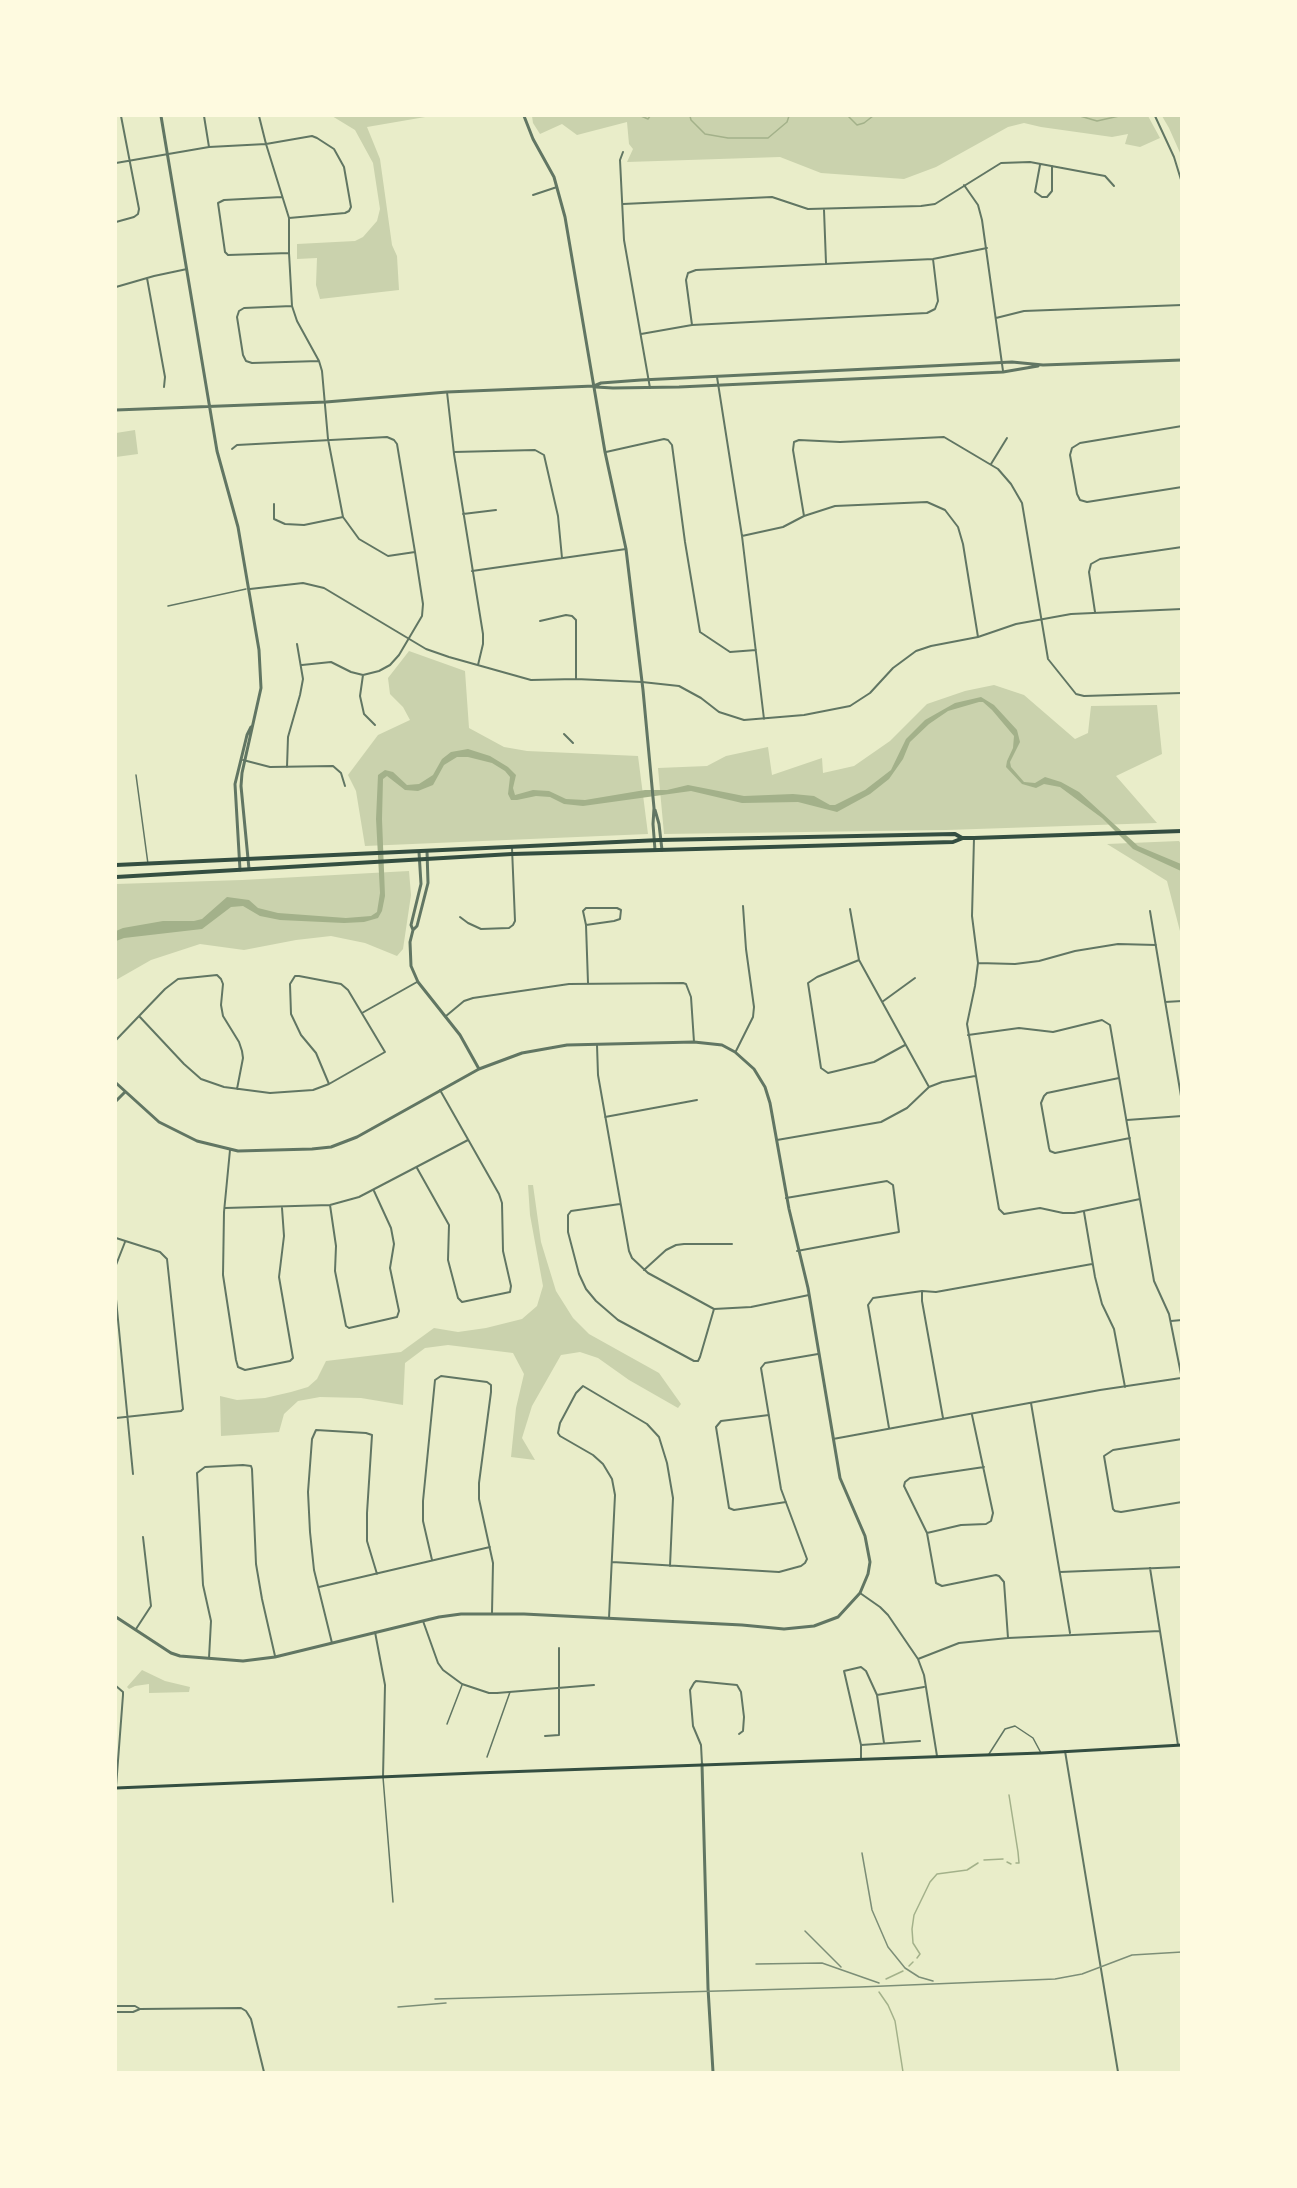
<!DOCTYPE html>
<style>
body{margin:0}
#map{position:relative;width:1297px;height:2188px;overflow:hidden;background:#e9edc9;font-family:Cabin,sans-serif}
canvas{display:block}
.frame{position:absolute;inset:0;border:117px solid #fefae0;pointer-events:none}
</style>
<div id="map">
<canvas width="1297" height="2188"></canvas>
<div class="frame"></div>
</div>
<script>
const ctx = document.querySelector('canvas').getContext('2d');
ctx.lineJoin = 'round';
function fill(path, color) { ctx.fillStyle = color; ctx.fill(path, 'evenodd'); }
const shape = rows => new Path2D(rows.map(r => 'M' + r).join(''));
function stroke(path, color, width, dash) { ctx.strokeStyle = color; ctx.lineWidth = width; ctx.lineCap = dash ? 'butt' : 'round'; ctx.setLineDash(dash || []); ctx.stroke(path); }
const green = shape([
 [332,116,431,116,367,127,380,159,392,245,397,256,399,290,320,299,316,285,317,258,297,259,297,244,355,241,363,237,377,221,380,209,373,163,355,130],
 [532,116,1148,116,1160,138,1140,147,1125,144,1128,134,1112,137,1041,127,1024,123,1008,127,936,167,904,179,821,173,780,157,627,162,633,149,629,144,627,122,577,135,562,124,540,134,533,123],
 [1162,116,1181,116,1181,155,1169,128],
 [135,430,138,454,116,457,116,433],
 [409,651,465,671,469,728,504,747,527,751,638,756,648,834,365,846,356,791,348,775,378,735,410,720,403,707,390,694,388,678],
 [994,685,1024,695,1075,739,1088,733,1091,706,1157,705,1162,754,1116,776,1157,823,946,830,664,834,658,768,707,766,726,756,768,747,772,775,822,758,823,773,854,766,890,741,927,704,965,691],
 [1179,841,1181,844,1181,935,1167,881,1107,844],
 [409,871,411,895,403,949,397,956,365,943,331,936,296,940,244,950,200,944,151,960,116,980,116,884,242,880],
 [528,1185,533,1185,541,1242,556,1291,573,1318,589,1334,659,1373,681,1404,678,1408,629,1380,598,1358,580,1352,561,1355,532,1406,522,1438,535,1460,511,1457,516,1408,524,1374,513,1353,448,1345,425,1348,405,1363,403,1405,361,1398,320,1397,298,1401,284,1414,279,1432,221,1436,220,1396,237,1400,265,1398,291,1392,308,1387,317,1379,326,1361,401,1352,434,1328,458,1332,486,1328,522,1319,537,1306,543,1286,530,1215],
 [142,1670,165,1681,190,1687,189,1692,149,1693,149,1684,135,1686,129,1689,127,1687]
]);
const water = shape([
 [981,697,994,705,1017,730,1020,742,1010,762,1011,767,1024,782,1035,783,1045,777,1061,782,1079,792,1138,846,1181,864,1181,871,1133,849,1102,818,1060,787,1044,784,1036,788,1022,784,1006,767,1007,761,1013,748,1014,736,992,710,983,702,979,702,948,711,929,724,910,742,903,759,889,779,870,794,837,812,798,802,742,803,691,791,583,806,564,804,550,797,536,796,517,800,511,800,508,794,510,777,505,771,492,763,468,757,457,757,444,765,433,785,418,791,405,790,387,776,383,779,382,819,385,896,382,911,378,918,364,922,344,923,280,920,260,916,243,906,231,907,202,929,124,938,116,941,116,931,123,928,163,921,194,921,202,919,227,897,249,900,258,908,278,913,346,918,371,916,377,912,380,893,376,819,378,775,385,770,393,772,407,785,419,784,433,775,442,759,451,752,468,749,490,756,508,767,516,775,513,788,515,795,533,790,549,791,566,799,585,800,645,790,667,790,688,785,744,796,793,794,814,796,830,805,835,805,865,790,891,770,906,739,925,720,955,703]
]);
const stream = shape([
 [641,116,648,119,650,116],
 [690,116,691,120,705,134,728,138,768,138,787,122,789,116],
 [848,116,857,125,864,123,873,116],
 [1080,116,1097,121,1119,116],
 [1009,1795,1018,1852,1019,1863,1016,1863],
 [984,1860,1003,1859],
 [1007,1862,1011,1864],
 [917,1958,920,1954,913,1943,912,1929,914,1915,930,1882,937,1874,967,1870,978,1863],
 [909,1966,913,1962],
 [886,1979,903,1971],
 [879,1992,888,2005,895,2021,903,2072]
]);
const service = shape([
 [168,606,246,589],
 [136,775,148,864],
 [447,1724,462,1685],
 [989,1754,1005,1729,1015,1726,1033,1738,1041,1753],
 [487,1757,510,1692],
 [383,1777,393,1902]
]);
const minor = shape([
 [204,116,209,147],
 [259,116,266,144,312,136,317,138,334,149,344,167,351,207,349,211,345,213,289,218],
 [1155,116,1174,157,1182,183],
 [623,152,620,160,624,240,650,388],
 [116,163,209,147,266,144,289,218,289,253,292,306,297,321,319,361,322,371,328,439,343,517,359,539,388,556,415,552],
 [1040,165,1035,192,1042,197,1047,197,1052,191,1052,166],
 [964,185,978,205,982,220,1003,371],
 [533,195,557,187],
 [282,197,224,200,218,203,225,252,228,255,289,253],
 [623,204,772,197,808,209,921,206,935,204,1001,163,1030,162,1105,176,1114,186],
 [824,210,826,263],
 [116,222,134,217,138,214,139,209,121,116],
 [147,278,165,377,164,387],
 [116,287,154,276,187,269],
 [292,306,244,308,239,311,237,317,243,355,246,361,252,363,319,361],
 [996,318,1024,311,1182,305],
 [692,325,686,280,688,273,696,270,933,259,987,248],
 [641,334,692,325,927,313,935,309,938,301,933,259],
 [717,377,742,536,764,719],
 [447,392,454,454,483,634,483,644,478,665],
 [1182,426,1080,443,1072,448,1070,455,1077,494,1080,500,1087,502,1182,487],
 [232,449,237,445,387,437,394,440,397,444,415,552,423,604,422,616,399,655,390,665,379,671,363,675,351,672,331,662,302,665],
 [454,452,535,450,544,455,558,516,562,558],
 [606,452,664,439,668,440,672,445,685,542,700,632,730,652,756,650],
 [991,464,1007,438],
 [274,504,274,519,285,524,304,525,343,517],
 [463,514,496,510],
 [804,516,793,450,794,442,799,440,840,442,944,437,998,469,1011,484,1022,503,1048,659,1076,694,1084,696,1182,693],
 [742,536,783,527,804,516,835,506,927,502,945,510,958,527,963,544,978,637],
 [472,571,626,549],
 [250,589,303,583,324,588,426,649,449,657,531,680,576,679,642,682,679,686,701,698,719,712,744,720,804,715,850,706,870,693,893,668,916,651,931,646,978,637,1016,624,1071,614,1182,609],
 [1095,612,1089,572,1091,564,1100,559,1182,547],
 [540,621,566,615,572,616,576,620,576,679],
 [363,675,360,696,364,714,375,725],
 [564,734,573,743],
 [243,760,270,767,333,766,341,773,345,786],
 [287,767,288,737,300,695,303,679,297,644],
 [974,838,972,916,978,963,975,986,967,1024,999,1209,1004,1214,1040,1208,1063,1213,1074,1213,1140,1199],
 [850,909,859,960,929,1087],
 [1150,911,1182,1102],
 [460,917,468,923,481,929,509,928,513,925,515,921,512,848],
 [586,925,583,911,586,908,617,908,621,910,620,919,614,921,586,925,588,983],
 [859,960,817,977,808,983,821,1068,828,1073,874,1062,905,1045],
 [978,963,1015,964,1039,961,1075,951,1118,944,1156,945],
 [882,1002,915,978],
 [1165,1002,1182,1001],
 [362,1013,417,982],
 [139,1016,184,1064,201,1079,224,1087,270,1093,313,1090,329,1084,385,1052,348,990,341,984,299,976,295,976,290,984,291,1014,301,1035,316,1053,329,1084],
 [446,1016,464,1001,473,998,569,984,683,983,686,984,691,997,694,1042],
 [968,1035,1019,1028,1053,1032,1102,1020,1110,1025,1154,1281,1169,1314,1182,1379],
 [116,1040,165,989,178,979,217,975,221,979,223,984,221,1005,223,1016,239,1042,242,1051,243,1058,237,1089],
 [597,1045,598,1075,629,1251,632,1258,648,1273,714,1309,751,1307,809,1295],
 [736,1051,753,1017,754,1007,746,949,743,906],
 [1119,1078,1047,1093,1044,1096,1041,1103,1049,1148,1050,1151,1055,1153,1130,1138],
 [605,1117,697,1100],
 [1127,1120,1182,1116],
 [777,1140,881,1122,907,1108,929,1087,942,1082,975,1076],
 [230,1150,224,1212,223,1275,236,1360,238,1367,245,1370,290,1361,293,1358,279,1277,284,1236,282,1208],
 [417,1168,449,1225,448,1260,458,1298,462,1302,510,1292,511,1286,503,1251,502,1203,499,1194,440,1090],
 [786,1198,881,1182,887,1181,893,1185,899,1232,797,1251],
 [620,1204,571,1211,568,1215,568,1232,579,1274,586,1289,596,1301,618,1320,694,1361,698,1361,700,1357,714,1309],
 [330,1205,336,1246,335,1271,346,1326,349,1328,397,1317,399,1311,390,1268,394,1244,391,1228,374,1191],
 [225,1208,330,1205,359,1197,468,1140],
 [1084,1212,1095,1277,1102,1304,1114,1329,1125,1387],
 [116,1238,160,1252,167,1259,183,1409,181,1411,116,1418],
 [116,1265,125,1242],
 [644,1270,666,1250,676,1245,684,1244,732,1244],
 [922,1291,922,1301,943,1418],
 [116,1299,133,1474],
 [1171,1321,1182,1320],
 [1031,1403,1070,1633],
 [769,1415,721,1421,716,1427,729,1508,734,1510,786,1502],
 [889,1428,868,1305,873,1298,922,1291,936,1292,1092,1264],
 [833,1439,1100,1390,1181,1378],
 [1182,1439,1113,1450,1104,1456,1113,1509,1115,1511,1121,1512,1182,1502],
 [984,1467,910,1478,905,1482,904,1486,927,1533,936,1583,942,1586,996,1575,999,1576,1004,1582,1008,1638],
 [927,1533,961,1525,986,1524,991,1521,993,1513,972,1415],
 [432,1560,423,1521,423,1501,435,1380,441,1376,487,1382,491,1385,491,1392,479,1483,479,1499,493,1563,492,1613],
 [612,1562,779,1572,801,1566,805,1563,807,1559,781,1489,761,1368,765,1363,818,1354],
 [1150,1568,1178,1745],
 [1060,1572,1182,1567],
 [319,1587,490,1547],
 [860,1593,880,1607,888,1615,918,1659,924,1675,937,1756],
 [609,1618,615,1495,612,1479,603,1464,593,1455,560,1436,558,1433,560,1423,576,1393,583,1386,647,1424,659,1437,667,1463,673,1498,670,1566],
 [423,1621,438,1663,443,1670,462,1684,489,1693,497,1693,594,1685],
 [136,1629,151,1606,143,1537],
 [375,1632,385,1685,383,1777],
 [332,1643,314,1570,310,1532,308,1492,312,1439,316,1430,366,1433,372,1435,367,1513,367,1541,377,1574],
 [209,1658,211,1621,203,1585,197,1473,205,1467,243,1465,251,1466,252,1469,256,1564,262,1599,275,1656],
 [918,1659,959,1643,1008,1638,1160,1631],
 [116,1686,123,1692,123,1695,116,1787],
 [877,1695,924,1687],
 [545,1736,559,1735,559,1648],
 [861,1745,920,1741],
 [1065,1751,1118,2072],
 [861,1759,861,1745,844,1671,861,1667,866,1671,877,1695,884,1743],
 [702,1764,701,1745,693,1726,690,1690,694,1683,696,1681,737,1685,741,1692,744,1717,743,1731,739,1734],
 [116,2006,135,2006,140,2009],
 [116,2012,133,2012,140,2009,241,2008,246,2011,251,2019,264,2072]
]);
const tertiary = shape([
 [161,116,217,451,238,527,259,650,261,688,242,773,241,786,249,869],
 [524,116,533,139,554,177,565,217,605,452,626,549,643,690,654,808,653,824,655,850],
 [596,387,613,388,679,387,1003,372,1038,366],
 [116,410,326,402,447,392,594,386,601,383,641,380,1012,362,1043,365,1182,360],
 [655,810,659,824,662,850],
 [427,851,428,883,417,926,413,930,410,942,411,966,418,982,460,1035,479,1069],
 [240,870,235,784,247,735,251,727],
 [413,930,411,925,421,884,419,852],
 [116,1083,159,1122,197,1141,238,1151,312,1149,331,1147,357,1137,479,1069,522,1053,567,1045,694,1042,722,1045,735,1052,754,1069,765,1087,770,1103,789,1209,808,1288,840,1478,865,1536,870,1562,868,1574,860,1593,838,1617,814,1626,784,1629,742,1625,524,1614,461,1614,439,1617,275,1657,243,1661,180,1656,171,1653,116,1617],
 [116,1101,125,1092],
 [702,1764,708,1988,713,2072]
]);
const secondary = shape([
 [116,1788,476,1773,1041,1753,1182,1745]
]);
const primary = shape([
 [116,865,660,840,955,834,962,838],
 [116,877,512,854,953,842,963,838,974,838,1182,831]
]);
const rail = shape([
 [862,1853,872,1910,888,1947,905,1968,919,1977,933,1981],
 [805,1931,841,1967],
 [756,1964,822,1963,879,1983],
 [435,1999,860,1987,1055,1979,1082,1974,1132,1955,1182,1952],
 [398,2007,446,2003]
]);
fill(green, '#cad2ad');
fill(water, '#a3b18a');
stroke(stream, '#a3b18a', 1.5);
stroke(service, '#617663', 1.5);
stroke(minor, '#617663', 2);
stroke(tertiary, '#617663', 3);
stroke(secondary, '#344e41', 3);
stroke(primary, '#344e41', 4);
stroke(rail, '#7c8e77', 1.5);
</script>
